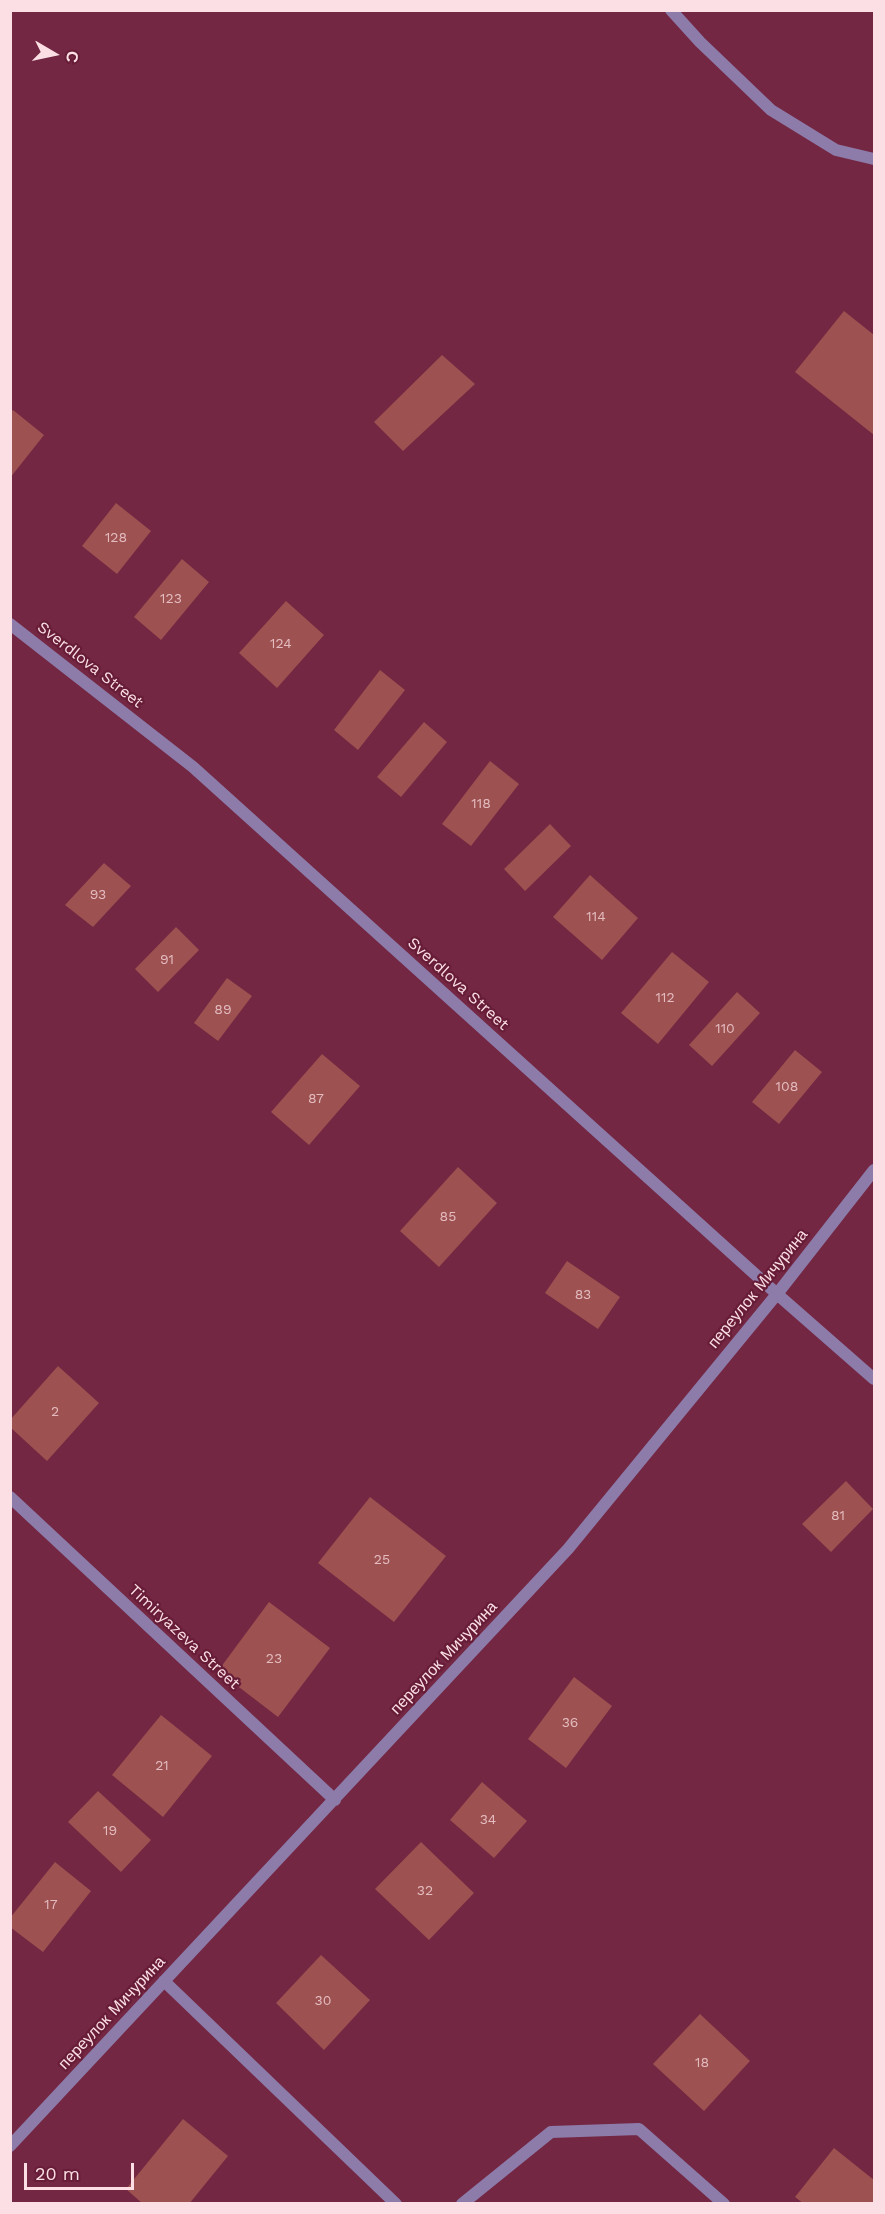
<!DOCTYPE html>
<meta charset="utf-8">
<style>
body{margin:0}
#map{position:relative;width:885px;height:2214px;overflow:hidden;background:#732742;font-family:"Work Sans",sans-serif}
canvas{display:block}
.frame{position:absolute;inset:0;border:12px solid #fbdfe5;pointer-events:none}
.north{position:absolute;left:24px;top:24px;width:60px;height:60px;-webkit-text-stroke:4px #671c37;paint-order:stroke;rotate:99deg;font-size:16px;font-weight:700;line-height:24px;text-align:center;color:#fbdfe5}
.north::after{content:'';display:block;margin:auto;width:21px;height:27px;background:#fbdfe5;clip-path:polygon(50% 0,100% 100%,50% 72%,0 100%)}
.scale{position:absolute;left:24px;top:2163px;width:110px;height:27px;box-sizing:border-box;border:3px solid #fbdfe5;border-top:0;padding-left:8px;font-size:18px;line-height:21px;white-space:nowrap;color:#fbdfe5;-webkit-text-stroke:4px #671c37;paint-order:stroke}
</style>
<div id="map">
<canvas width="885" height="2214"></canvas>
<div class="frame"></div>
<div class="north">С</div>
<div class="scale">20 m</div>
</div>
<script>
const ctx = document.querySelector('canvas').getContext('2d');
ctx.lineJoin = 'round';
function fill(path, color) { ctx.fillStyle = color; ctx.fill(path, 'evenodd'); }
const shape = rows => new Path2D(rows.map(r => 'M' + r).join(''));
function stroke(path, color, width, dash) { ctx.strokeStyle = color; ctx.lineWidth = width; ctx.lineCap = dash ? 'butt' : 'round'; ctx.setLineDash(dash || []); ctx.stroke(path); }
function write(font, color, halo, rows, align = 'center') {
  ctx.font = font + ' "Work Sans",sans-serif'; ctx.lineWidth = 4.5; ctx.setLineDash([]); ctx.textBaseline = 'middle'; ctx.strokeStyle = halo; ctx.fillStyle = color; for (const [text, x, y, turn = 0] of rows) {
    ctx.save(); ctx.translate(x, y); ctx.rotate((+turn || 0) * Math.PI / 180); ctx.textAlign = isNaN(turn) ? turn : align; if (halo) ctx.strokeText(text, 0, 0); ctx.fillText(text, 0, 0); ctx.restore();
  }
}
const building = shape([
 [844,311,874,335,874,435,795,372],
 [442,355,475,384,403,451,374,422],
 [13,410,44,435,10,478,10,413],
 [116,503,151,531,117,574,82,546],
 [182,559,209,582,161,640,134,617],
 [286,601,324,635,277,688,239,653],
 [380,670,405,690,358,750,334,730],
 [424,722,447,742,401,797,377,777],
 [490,761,519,784,471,846,442,824],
 [550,824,571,846,525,891,504,869],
 [104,863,131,886,93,927,65,905],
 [590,875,638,918,602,960,553,917],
 [176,927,199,950,158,992,135,969],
 [672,952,709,982,658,1044,621,1013],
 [227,978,252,996,218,1041,194,1023],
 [737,992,760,1013,712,1066,689,1045],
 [795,1050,822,1072,779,1124,752,1102],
 [322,1054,360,1086,309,1145,271,1112],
 [458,1167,497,1203,439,1267,400,1231],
 [567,1261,620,1297,598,1329,545,1293],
 [58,1366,99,1403,47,1461,10,1427,10,1420],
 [846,1481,873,1509,831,1552,802,1524],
 [370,1497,446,1556,394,1622,318,1563],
 [269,1602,330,1648,278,1717,218,1671],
 [574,1677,612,1706,566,1768,528,1739],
 [161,1715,212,1756,163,1817,112,1775],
 [482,1782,527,1821,494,1858,450,1820],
 [98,1791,151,1840,121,1872,68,1822],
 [421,1842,474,1893,429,1940,375,1889],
 [55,1862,91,1891,43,1952,10,1927,10,1918],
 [321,1955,370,2000,324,2050,276,2003],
 [700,2014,750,2061,704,2111,653,2064],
 [183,2119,228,2156,189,2204,143,2204,126,2189],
 [834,2148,874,2180,874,2204,804,2204,795,2197]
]);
const street = shape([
 [671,10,700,42,771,110,836,150,874,159],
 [10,624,193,767,777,1294,874,1379],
 [10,1497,335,1800],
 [164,1981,396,2204],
 [10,2146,568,1549,777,1294,874,1170],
 [462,2204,551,2132,639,2129,724,2204]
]);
const numberNames = [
 ["128",116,538],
 ["123",171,599],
 ["124",281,644],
 ["118",481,804],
 ["93",98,895],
 ["114",596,917],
 ["91",167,960],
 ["112",665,998],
 ["89",223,1010],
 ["110",725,1029],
 ["108",787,1087],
 ["87",316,1099],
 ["85",448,1217],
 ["83",583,1295],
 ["2",55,1412],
 ["81",838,1516],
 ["25",382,1560],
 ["23",274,1659],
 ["36",570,1723],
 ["21",162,1766],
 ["34",488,1820],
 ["19",110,1831],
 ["32",425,1891],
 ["17",51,1905],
 ["30",323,2001],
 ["18",702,2063]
];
const streetNames = [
 ["Sverdlova Street",90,665,38],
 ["Sverdlova Street",458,984,42],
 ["переулок Мичурина",758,1289,-51],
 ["Timiryazeva Street",184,1637,43],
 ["переулок Мичурина",444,1658,-47],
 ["переулок Мичурина",112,2013,-47]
];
fill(building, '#9d5150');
stroke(street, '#8d7baa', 12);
write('14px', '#e4bcc0', null, numberNames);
write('16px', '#fbdfe5', '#671c37', streetNames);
</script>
